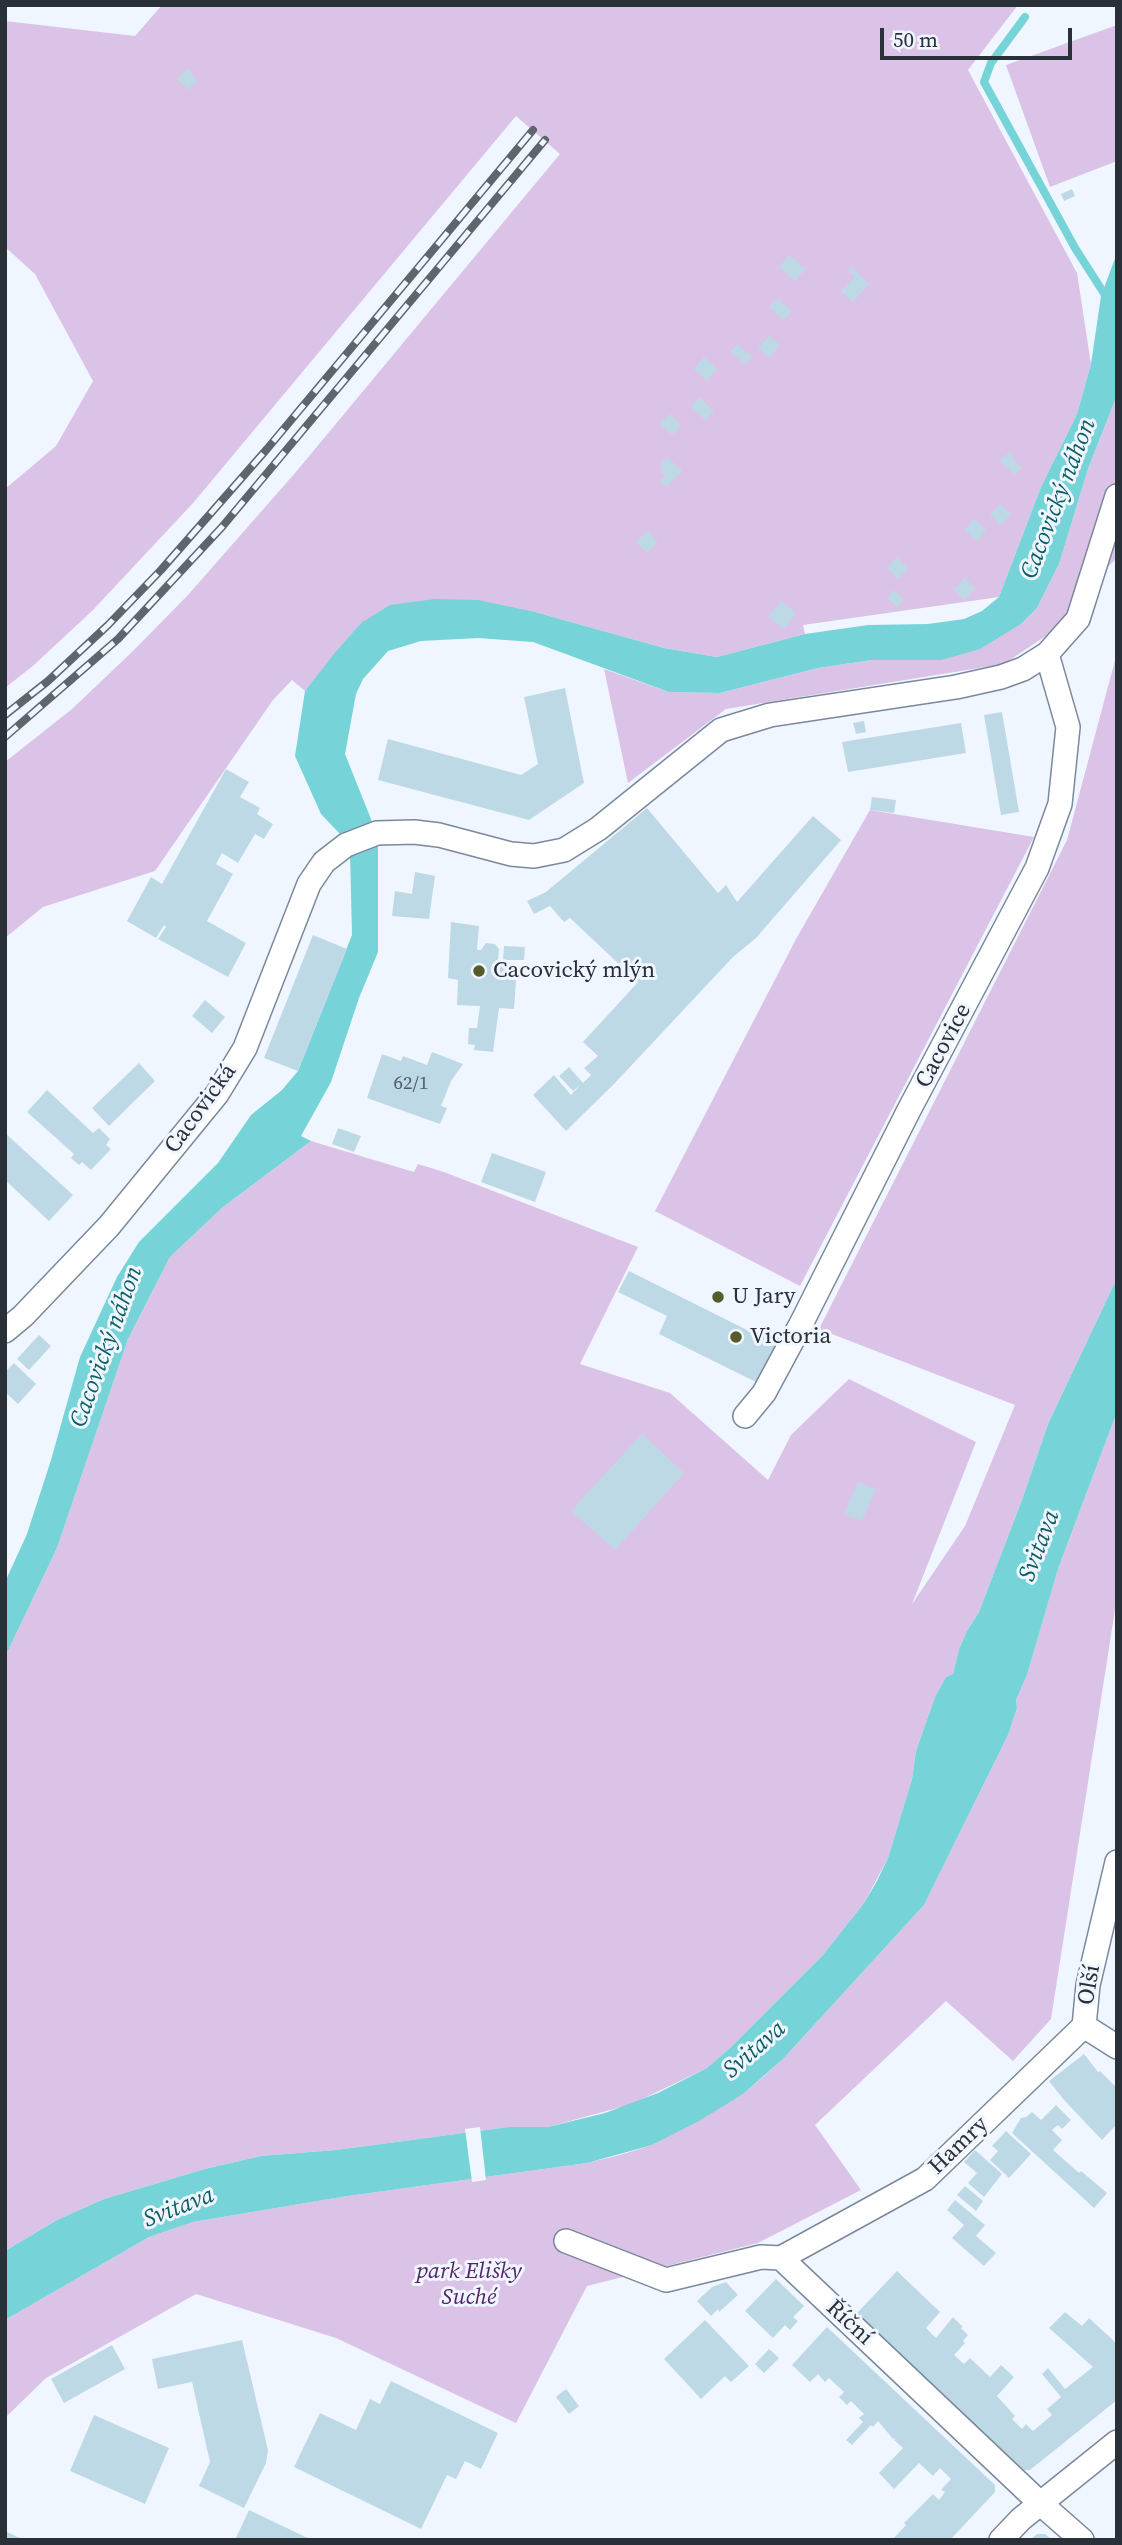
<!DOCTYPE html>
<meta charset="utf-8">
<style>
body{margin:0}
#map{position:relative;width:1122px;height:2545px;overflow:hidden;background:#f0f6ff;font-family:"Source Serif 4",serif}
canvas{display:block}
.frame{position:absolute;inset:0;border:7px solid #2a3038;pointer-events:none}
.scale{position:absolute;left:880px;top:28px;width:192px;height:32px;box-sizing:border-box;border:4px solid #2a3038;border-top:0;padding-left:9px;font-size:21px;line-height:24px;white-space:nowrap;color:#2a3038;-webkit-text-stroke:5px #f0f6ff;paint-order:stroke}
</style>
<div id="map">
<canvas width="1122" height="2545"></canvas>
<div class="frame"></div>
<div class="scale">50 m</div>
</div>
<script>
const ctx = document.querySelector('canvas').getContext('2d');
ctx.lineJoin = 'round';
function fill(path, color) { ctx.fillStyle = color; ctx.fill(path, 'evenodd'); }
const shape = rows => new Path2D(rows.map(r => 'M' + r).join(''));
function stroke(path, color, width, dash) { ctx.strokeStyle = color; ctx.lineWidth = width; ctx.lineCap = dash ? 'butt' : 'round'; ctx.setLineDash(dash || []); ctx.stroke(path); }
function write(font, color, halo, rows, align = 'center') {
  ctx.font = font + ' "Source Serif 4",serif'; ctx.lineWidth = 6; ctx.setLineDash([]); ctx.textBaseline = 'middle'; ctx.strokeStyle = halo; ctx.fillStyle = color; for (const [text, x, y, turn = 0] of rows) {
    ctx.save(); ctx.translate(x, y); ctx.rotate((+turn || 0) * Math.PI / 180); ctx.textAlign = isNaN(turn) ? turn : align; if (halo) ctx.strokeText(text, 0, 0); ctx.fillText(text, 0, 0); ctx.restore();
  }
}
const green = shape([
 [162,5,1018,5,968,70,1077,273,1091,364,1077,414,1041,487,999,597,803,625,805,634,717,657,664,648,535,612,361,623,305,691,292,680,273,700,155,871,43,907,5,938,5,762,72,709,133,651,188,595,295,473,560,154,516,116,194,502,93,610,34,665,5,688,5,489,56,446,93,381,35,274,5,247,5,21,135,36],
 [1117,25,1117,161,1050,187,1006,65],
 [1117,395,1117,558,1072,602,1059,627,1004,664,726,709,628,783,604,669,669,692,720,693,818,668,872,660,1021,624,1037,608,1059,564,1088,469],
 [1117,653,1117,1278,1048,1424,1022,1500,979,1612,967,1631,959,1649,953,1674,946,1677,935,1697,916,1751,912,1779,888,1858,864,1903,823,1955,730,2048,707,2068,632,2104,548,2127,509,2127,336,2150,261,2156,205,2169,104,2199,57,2220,5,2251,5,1657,57,1548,128,1339,170,1257,223,1207,311,1141,414,1172,418,1164,444,1172,638,1247,580,1364,670,1393,768,1480,791,1435,849,1379,976,1442,912,1604,965,1526,1015,1405,819,1329,1067,840],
 [870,810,1034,837,800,1286,655,1211,796,939],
 [1117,1412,1117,1597,1051,2019,1013,2061,946,2001,815,2125,861,2190,758,2243,587,2286,516,2423,336,2338,196,2294,46,2378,5,2418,5,2320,149,2237,193,2222,341,2197,587,2163,620,2155,652,2145,743,2094,763,2077,783,2059,924,1905,1008,1735,1017,1708,1016,1700,1027,1675,1058,1569]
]);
const water = shape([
 [1117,253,1117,395,1088,469,1059,564,1037,608,1021,624,980,649,941,660,872,660,818,668,720,693,669,692,533,642,478,638,421,641,388,651,363,679,356,694,345,754,373,824,378,842,378,952,359,998,331,1082,301,1136,311,1141,223,1207,170,1257,128,1339,57,1548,5,1657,5,1582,27,1534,51,1460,80,1357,117,1277,139,1242,218,1163,251,1115,282,1090,298,1071,352,935,350,852,339,833,321,814,295,756,305,691,334,654,361,623,390,605,435,599,478,600,535,612,664,648,717,657,805,634,868,625,928,624,964,619,982,611,999,597,1041,487,1077,414,1091,364,1101,296],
 [1117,1278,1117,1412,1058,1569,1027,1675,1016,1700,1017,1708,1008,1735,924,1905,783,2059,743,2094,699,2121,652,2145,587,2163,341,2197,193,2222,149,2237,5,2320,5,2251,57,2220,104,2199,205,2169,261,2156,336,2150,509,2127,548,2127,605,2113,658,2093,707,2068,730,2048,823,1955,864,1903,877,1881,888,1858,912,1779,916,1751,935,1697,946,1677,953,1674,959,1649,967,1631,979,1612,1022,1500,1048,1424]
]);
const pier = shape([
 [480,2127,486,2180,472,2182,465,2129]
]);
const stream = shape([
 [1025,17,991,63,984,82,1075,248,1107,298]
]);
const building = shape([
 [188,68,197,81,189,90,177,79],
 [1072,189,1075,196,1064,201,1061,194],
 [789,255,805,269,795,281,779,267],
 [852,267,869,284,853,302,841,291,855,277,848,271],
 [778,299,792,311,783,320,769,307],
 [769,336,780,345,769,358,758,348],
 [737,344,752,357,745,364,730,352],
 [704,357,717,369,707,381,694,369],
 [699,397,714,411,705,420,691,406],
 [670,414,681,425,672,435,660,424],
 [1009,452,1014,457,1012,459,1022,467,1015,475,1000,461],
 [667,457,682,471,667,487,660,481,665,475,661,471,662,462],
 [1000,504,1011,514,1001,525,990,515],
 [974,519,986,530,977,541,965,530],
 [647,531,658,542,647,553,636,542],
 [897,557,908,569,898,579,887,568],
 [965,578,975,589,964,600,954,589],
 [894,590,904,600,897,607,887,598],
 [781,601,796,613,784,629,768,617],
 [565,688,584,783,529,820,378,780,388,739,521,775,538,764,524,697],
 [1002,712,1019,812,1001,815,984,715],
 [864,721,866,732,856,734,853,723],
 [961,723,966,753,848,772,842,742],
 [226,769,249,782,240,797,260,808,257,814,273,824,264,839,255,834,238,863,222,853,216,864,233,874,207,921,246,943,228,977,158,939,166,927,164,925,156,938,127,921,151,877,162,884],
 [872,797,896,800,894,813,870,810],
 [647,808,718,893,726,885,737,902,813,816,841,840,756,938,733,957,614,1084,566,1131,533,1095,554,1075,571,1095,580,1085,573,1091,559,1076,569,1067,583,1083,591,1075,584,1068,598,1056,583,1042,638,982,570,918,564,922,550,906,534,914,527,901,546,892],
 [415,872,435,876,429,919,392,916,395,891,412,894],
 [451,922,479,926,477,950,481,950,486,943,495,944,499,949,498,962,510,962,509,980,516,980,514,1009,499,1008,493,1052,474,1050,475,1045,468,1044,469,1028,477,1028,480,1006,457,1005,458,980,448,978],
 [313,935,347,949,298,1071,264,1058],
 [504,946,525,947,524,960,503,960],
 [205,1000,225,1017,212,1033,192,1016],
 [432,1052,463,1064,451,1081,441,1106,447,1108,440,1124,367,1098,382,1054,401,1061,403,1056,427,1065],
 [139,1063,155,1081,109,1126,92,1108],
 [47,1090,93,1133,99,1128,110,1139,106,1145,111,1149,91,1170,82,1162,79,1165,71,1158,74,1154,27,1112],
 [338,1128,361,1136,354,1152,332,1144],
 [5,1133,73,1195,49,1221,5,1180],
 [492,1153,546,1172,535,1202,481,1182],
 [629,1271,757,1335,759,1331,769,1336,768,1340,776,1345,758,1383,659,1334,667,1316,618,1292],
 [39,1335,51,1346,29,1370,17,1359],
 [14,1363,36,1384,18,1404,5,1392,5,1372],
 [642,1434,684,1473,615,1550,571,1511],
 [858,1482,876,1489,862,1521,844,1514],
 [1084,2054,1098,2072,1100,2071,1117,2088,1117,2124,1102,2140,1064,2100,1049,2081],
 [1056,2105,1071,2120,1062,2129,1058,2125,1052,2130,1062,2140,1053,2150,1079,2173,1081,2171,1107,2193,1094,2208,1012,2133,1021,2118,1026,2117,1032,2112,1041,2120],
 [1006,2131,1031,2154,1009,2178,990,2160,998,2151,992,2146],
 [975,2150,1002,2174,984,2197,968,2183,977,2173,964,2162],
 [965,2186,983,2201,976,2211,957,2195],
 [955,2200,985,2225,976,2236,996,2253,984,2266,952,2238,964,2225,947,2210],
 [897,2271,940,2312,926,2328,936,2338,953,2317,963,2327,961,2328,968,2335,963,2341,965,2343,954,2355,964,2364,970,2358,990,2377,1001,2365,1014,2377,997,2396,1015,2416,1012,2419,1022,2429,1026,2424,1033,2431,1052,2415,1047,2409,1061,2397,1042,2374,1048,2368,1065,2389,1093,2367,1049,2328,1065,2312,1082,2326,1089,2318,1113,2340,1117,2346,1117,2400,1030,2470,1022,2470,857,2313],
 [776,2279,804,2306,793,2317,798,2321,790,2330,785,2325,773,2338,745,2311],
 [726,2282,738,2295,719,2312,718,2309,711,2316,697,2301,712,2287],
 [705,2320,749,2366,731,2382,725,2376,701,2399,664,2359],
 [827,2327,995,2485,995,2492,950,2540,892,2540,906,2525,904,2523,933,2494,939,2500,945,2492,941,2490,951,2479,940,2468,933,2476,919,2463,894,2489,879,2473,903,2448,894,2440,896,2438,893,2439,878,2421,873,2427,871,2425,852,2445,846,2440,863,2422,859,2418,864,2414,851,2401,847,2405,839,2397,844,2392,829,2378,825,2382,818,2374,810,2382,792,2365],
 [242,2340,268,2450,266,2463,244,2508,199,2486,210,2462,192,2382,158,2389,152,2359],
 [112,2345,125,2369,64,2403,51,2379],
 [769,2349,779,2358,764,2373,755,2364],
 [391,2381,498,2433,481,2469,465,2461,456,2479,447,2475,421,2529,294,2467,320,2413,356,2430,370,2399,380,2404],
 [566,2389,579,2406,569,2414,556,2397],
 [94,2415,169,2448,145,2504,70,2471],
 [249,2510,312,2540,235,2540],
 [5,2531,24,2540,5,2540],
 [1037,2534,1045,2534,1052,2540,1030,2540]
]);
const minor = shape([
 [5,1331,23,1316,109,1226,217,1094,245,1048,309,884,324,862,346,845,377,833,414,832,439,835,511,854,534,856,564,850,598,829,721,730,770,715,956,687,1001,677,1023,669,1047,654,1078,619,1117,496],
 [745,1416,764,1393,800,1326,909,1110,1037,868,1060,804,1068,727,1047,654],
 [1084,2026,1088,1985,1117,1862],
 [1084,2026,1117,2047],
 [566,2241,666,2280,761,2257,781,2258,1041,2504,1082,2540],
 [781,2258,925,2179,1084,2026],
 [1001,2540,1021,2519,1117,2442]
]);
const rail = shape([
 [5,715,48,681,108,625,161,570,267,449,533,130],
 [5,737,118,639,222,527,545,140]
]);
const markers = [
 [479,971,7,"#555c2a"],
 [718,1297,7,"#555c2a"],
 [736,1337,7,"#555c2a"]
];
const numberNames = [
 ["62/1",411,1084]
];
const poiNames = [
 ["Cacovický mlýn",493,971],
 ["U Jary",732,1297],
 ["Victoria",750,1337]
];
const streetNames = [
 ["Cacovice",944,1046,-62],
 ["Cacovická",201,1109,-54],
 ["Olší",1090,1985,-80],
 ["Hamry",959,2146,-44],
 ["Říční",849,2323,43]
];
const parkNames = [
 ["park Elišky",469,2272],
 ["Suché",469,2298]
];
const waterNames = [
 ["Cacovický náhon",1059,499,-69],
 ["Cacovický náhon",107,1347,-70],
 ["Svitava",1040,1546,-69],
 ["Svitava",755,2050,-41],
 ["Svitava",179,2208,-21]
];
fill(green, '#dbc3e8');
fill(water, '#76d3d8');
fill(pier, '#f0f6ff');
stroke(stream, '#76d3d8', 8);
fill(building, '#bed9e6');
stroke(minor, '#7a889c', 26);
stroke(minor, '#fff', 23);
stroke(rail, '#5f656d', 8);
stroke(rail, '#f0f6ff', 5, [16]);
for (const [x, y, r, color] of markers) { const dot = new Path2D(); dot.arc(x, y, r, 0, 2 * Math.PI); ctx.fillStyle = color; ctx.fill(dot); stroke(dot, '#f0f6ff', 2.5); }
write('19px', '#4f5a64', null, numberNames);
write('23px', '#2a3038', '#f0f6ff', poiNames, 'left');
write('23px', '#2a3038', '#f0f6ff', streetNames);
write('italic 23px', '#532568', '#f0f6ff', parkNames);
write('italic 24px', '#0b5e62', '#f0f6ff', waterNames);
</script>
